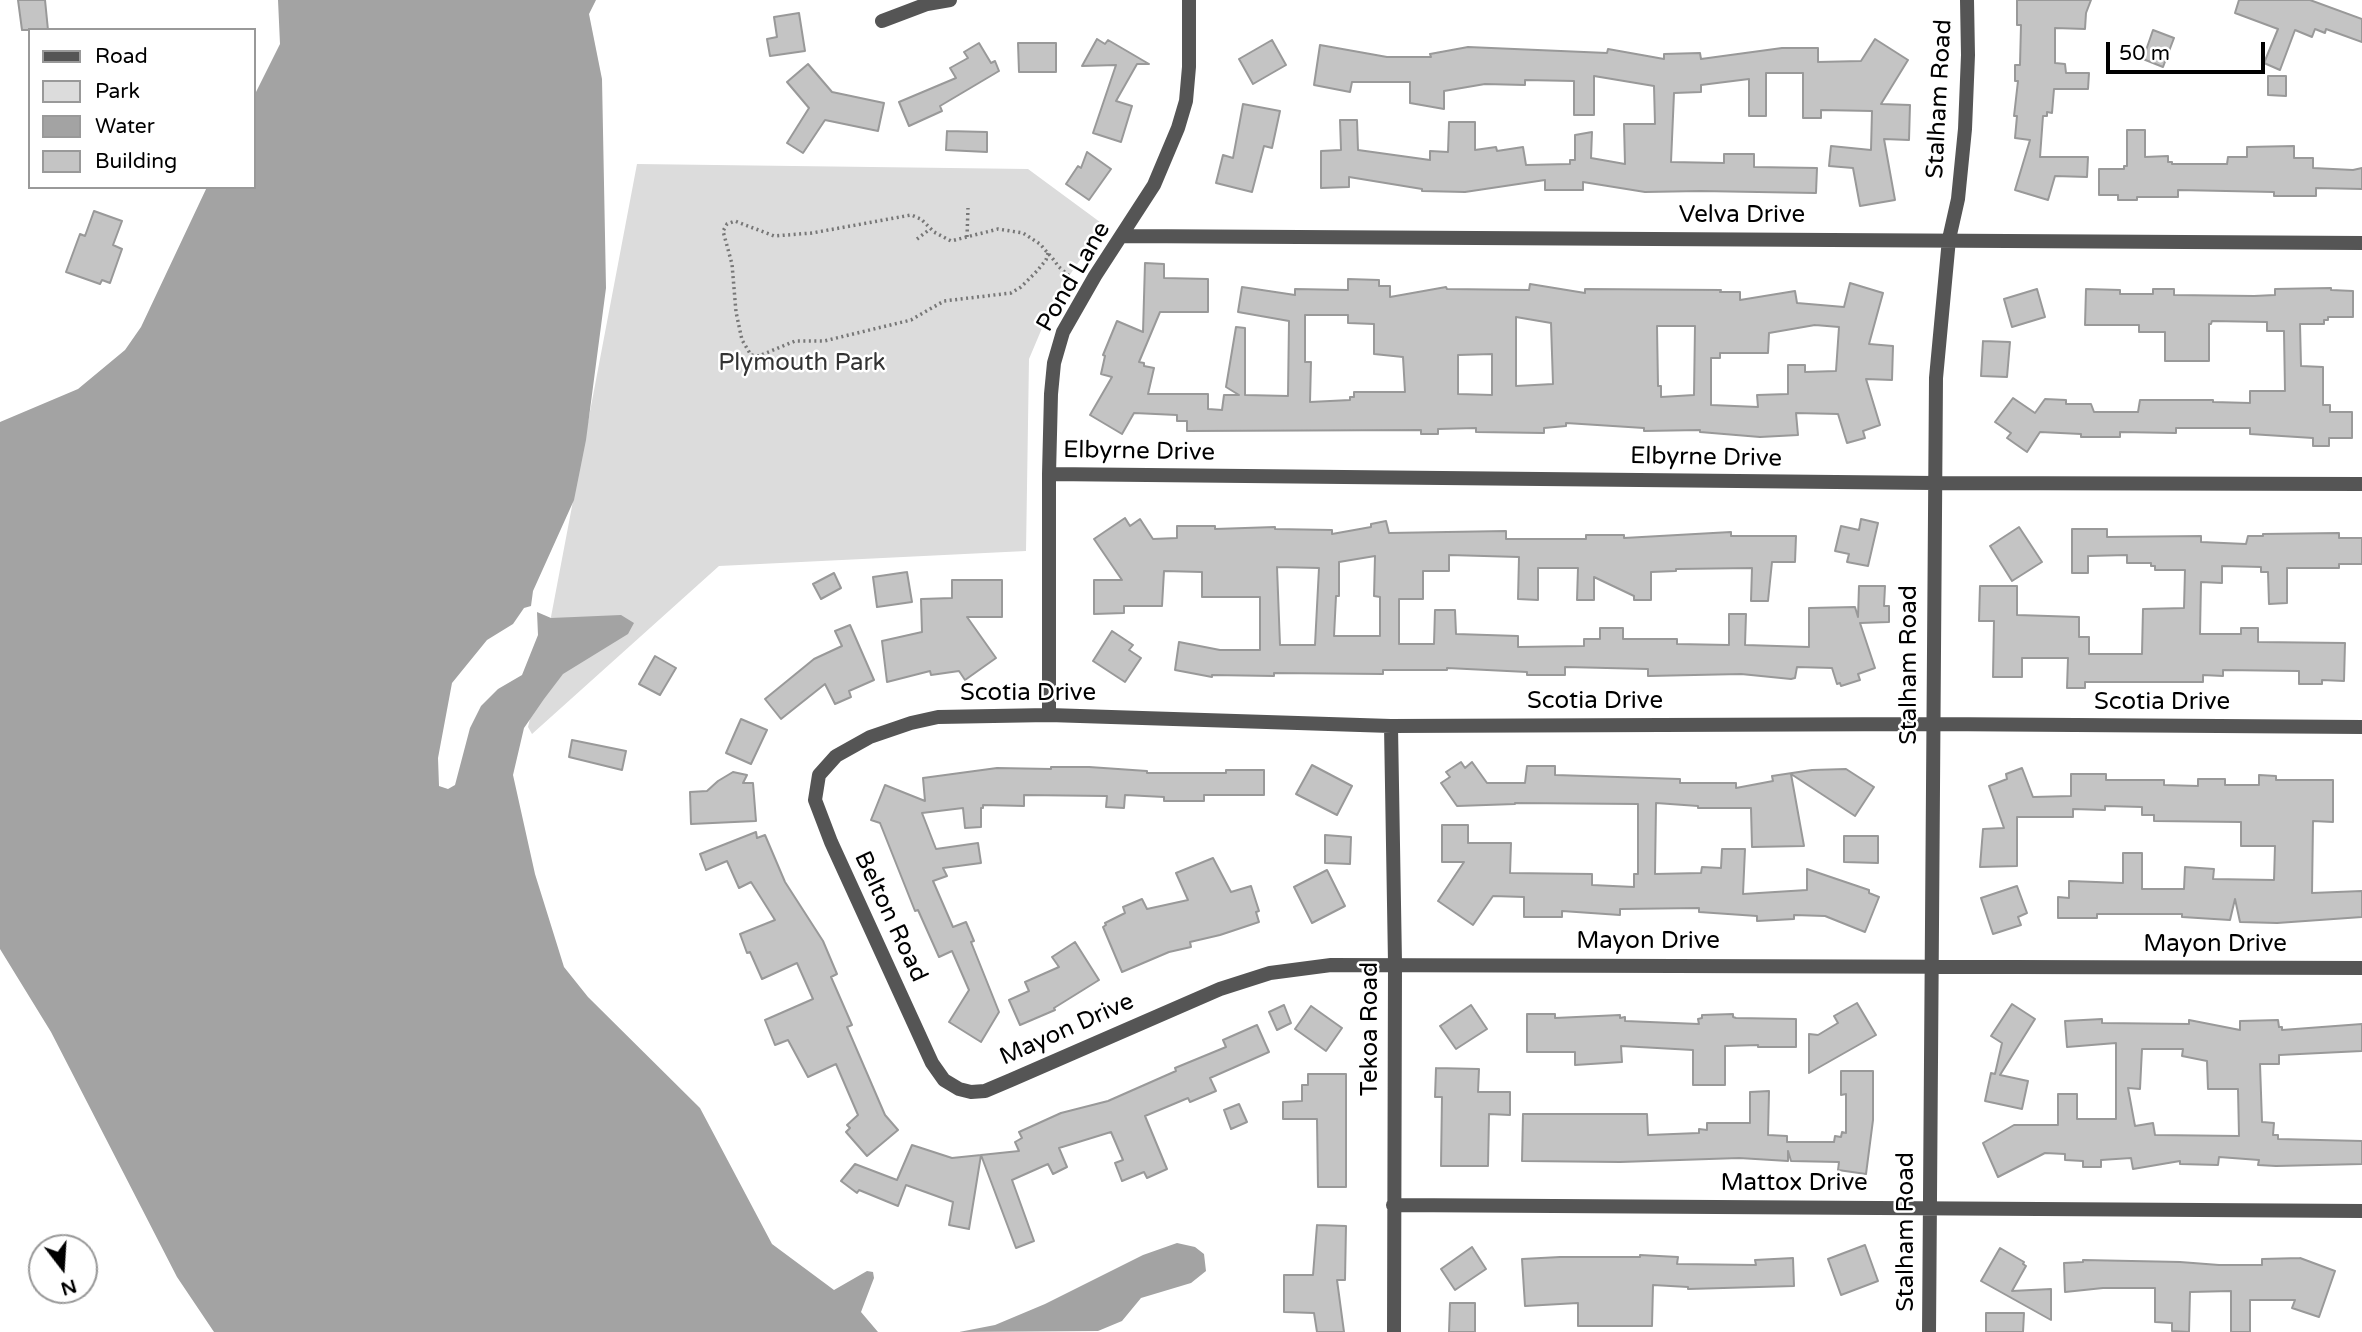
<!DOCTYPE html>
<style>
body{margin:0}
#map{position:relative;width:2362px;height:1332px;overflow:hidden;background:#fff;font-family:"Varela Round",sans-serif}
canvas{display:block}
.legend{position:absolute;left:28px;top:28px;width:228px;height:161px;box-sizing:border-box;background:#fff;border:2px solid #999;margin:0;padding:9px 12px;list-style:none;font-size:21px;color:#000}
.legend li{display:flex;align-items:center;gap:14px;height:35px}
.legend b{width:35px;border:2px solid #999}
.north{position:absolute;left:28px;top:1234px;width:70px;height:70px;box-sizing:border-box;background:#fff;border:2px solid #999;border-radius:50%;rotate:163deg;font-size:19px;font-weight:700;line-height:28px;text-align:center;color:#000}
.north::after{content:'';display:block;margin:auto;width:24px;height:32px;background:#000;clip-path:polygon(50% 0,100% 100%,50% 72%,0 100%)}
.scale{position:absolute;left:2106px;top:42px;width:159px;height:32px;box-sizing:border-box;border:4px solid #000;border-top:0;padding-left:9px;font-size:21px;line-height:24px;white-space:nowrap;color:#000;-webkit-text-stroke:5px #fff;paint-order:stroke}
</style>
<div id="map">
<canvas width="2362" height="1332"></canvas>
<ul class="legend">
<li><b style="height:9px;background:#555"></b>Road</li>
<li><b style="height:19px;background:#dcdcdc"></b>Park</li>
<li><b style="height:19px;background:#a3a3a3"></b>Water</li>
<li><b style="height:19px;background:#c4c4c4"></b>Building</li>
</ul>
<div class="north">N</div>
<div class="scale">50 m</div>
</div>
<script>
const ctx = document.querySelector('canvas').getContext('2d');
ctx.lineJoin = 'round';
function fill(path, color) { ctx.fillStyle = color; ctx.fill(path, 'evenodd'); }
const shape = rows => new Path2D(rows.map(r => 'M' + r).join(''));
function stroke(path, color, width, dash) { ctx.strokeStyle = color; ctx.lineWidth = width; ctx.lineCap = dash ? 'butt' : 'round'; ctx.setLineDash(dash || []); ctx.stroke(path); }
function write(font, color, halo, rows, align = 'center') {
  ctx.font = font + ' "Varela Round",sans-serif'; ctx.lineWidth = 5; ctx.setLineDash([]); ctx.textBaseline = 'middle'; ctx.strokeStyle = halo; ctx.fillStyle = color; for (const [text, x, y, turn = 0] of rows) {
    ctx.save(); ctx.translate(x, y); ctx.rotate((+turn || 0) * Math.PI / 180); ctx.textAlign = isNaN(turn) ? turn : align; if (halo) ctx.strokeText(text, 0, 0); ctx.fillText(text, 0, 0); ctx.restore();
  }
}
const green = shape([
 [637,164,1028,169,1104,225,1056,295,1029,359,1026,551,719,566,532,734,528,727,539,680]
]);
const water = shape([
 [278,0,596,0,589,14,602,79,606,288,586,440,574,500,533,591,531,606,524,608,513,624,487,640,452,683,438,758,439,786,448,789,455,785,470,728,481,706,498,689,522,675,538,635,537,612,551,618,621,615,634,623,628,634,563,674,544,699,524,728,513,775,535,874,564,967,588,997,700,1108,772,1244,834,1290,867,1271,873,1272,874,1278,861,1312,878,1332,214,1332,177,1277,51,1032,0,949,0,422,78,389,125,350,141,327,207,187,254,187,254,96,280,44],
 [1177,1243,1195,1247,1204,1254,1206,1271,1191,1283,1141,1298,1122,1321,1098,1331,959,1332,995,1325,1045,1304,1143,1255]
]);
const building = shape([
 [18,0,45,0,48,30,22,30,18,0],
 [2017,0,2091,0,2086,13,2085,29,2055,28,2055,63,2065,64,2066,73,2089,73,2088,89,2054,89,2052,113,2047,112,2047,116,2043,116,2040,157,2088,157,2087,177,2055,176,2048,200,2015,190,2030,140,2015,138,2017,116,2014,116,2018,81,2015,81,2015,65,2020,65,2021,25,2017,25,2017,0],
 [2239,0,2310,0,2362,19,2362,42,2326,29,2325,33,2315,29,2312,37,2295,30,2280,70,2264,63,2278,29,2235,13,2239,0],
 [799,13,805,51,770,56,767,39,777,37,774,17,799,13],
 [2153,30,2174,38,2163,67,2143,59,2153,30],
 [1097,39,1105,44,1108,40,1149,64,1137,64,1116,101,1132,106,1121,142,1093,133,1116,65,1082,66,1097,39],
 [1875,39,1908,60,1881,104,1910,105,1909,140,1884,139,1895,200,1860,206,1853,168,1829,166,1831,146,1871,150,1872,111,1821,110,1821,118,1803,118,1803,73,1766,73,1766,116,1749,116,1749,79,1701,85,1701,92,1674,93,1671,162,1724,163,1724,154,1754,154,1754,167,1817,168,1816,193,1700,191,1645,192,1583,182,1583,190,1545,190,1545,180,1465,192,1422,191,1422,189,1349,177,1349,187,1321,188,1321,151,1341,150,1340,120,1357,120,1358,150,1430,160,1430,151,1448,152,1449,122,1475,122,1475,150,1496,147,1497,151,1523,147,1526,165,1570,164,1570,160,1575,160,1575,135,1592,132,1591,158,1625,164,1624,124,1655,124,1654,86,1594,76,1594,115,1574,115,1574,81,1525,80,1525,85,1485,84,1444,91,1444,109,1410,103,1410,82,1352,82,1350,92,1314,85,1320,45,1387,57,1431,57,1430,54,1468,47,1607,53,1608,49,1664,59,1664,54,1700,53,1701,59,1782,48,1818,48,1818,62,1861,61,1875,39],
 [1272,40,1286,65,1253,84,1239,59,1272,40],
 [979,43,991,63,995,61,999,71,940,106,942,111,909,126,899,102,956,78,950,68,968,58,964,52,979,43],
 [1018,43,1056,43,1056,72,1019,72,1018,43],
 [808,64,832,92,884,103,878,131,825,120,803,153,787,143,809,108,787,82,808,64],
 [2268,76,2286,76,2286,96,2268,95,2268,76],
 [1243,104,1280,111,1272,148,1264,146,1252,192,1216,183,1223,155,1233,158,1243,104],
 [2127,130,2145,130,2145,157,2168,156,2168,162,2172,162,2172,164,2227,164,2228,157,2247,157,2247,147,2294,146,2294,158,2313,158,2313,168,2353,170,2362,168,2362,189,2316,188,2316,196,2274,196,2274,192,2178,190,2178,197,2137,197,2137,200,2118,200,2118,195,2099,195,2099,169,2124,169,2124,166,2127,166,2127,130],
 [947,131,987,132,987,152,946,150,947,131],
 [1087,152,1111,169,1089,200,1066,184,1078,166,1081,168,1087,152],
 [94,211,122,221,113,245,122,249,110,283,102,280,100,284,66,272,80,234,85,236,94,211],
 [1145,263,1164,264,1164,278,1208,279,1208,312,1160,312,1139,362,1144,363,1144,366,1154,368,1148,394,1208,394,1208,409,1222,410,1224,395,1239,395,1226,387,1236,327,1245,328,1245,395,1288,396,1289,321,1238,312,1242,287,1295,295,1295,289,1348,290,1348,279,1379,280,1379,286,1390,286,1390,297,1446,287,1447,289,1529,290,1530,284,1585,293,1585,289,1721,290,1720,292,1740,292,1740,300,1795,291,1797,303,1844,307,1850,283,1883,293,1869,344,1893,346,1892,380,1866,379,1880,425,1863,431,1865,438,1847,443,1838,414,1796,413,1798,435,1760,437,1700,432,1700,430,1644,431,1644,428,1566,423,1566,426,1544,428,1544,433,1476,432,1476,428,1438,429,1438,434,1421,434,1421,430,1187,431,1187,421,1177,421,1177,415,1134,413,1122,434,1090,415,1112,377,1101,374,1105,356,1103,355,1117,321,1143,332,1145,263],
 [1305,315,1348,315,1348,323,1374,324,1374,354,1403,357,1405,392,1354,392,1354,397,1350,397,1350,400,1310,402,1311,362,1305,362,1305,315],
 [1516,317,1551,323,1553,384,1516,386,1516,317],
 [1815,325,1839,327,1836,371,1805,372,1805,365,1788,365,1788,394,1757,395,1758,407,1711,405,1711,358,1720,358,1720,353,1768,353,1769,333,1815,325],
 [1657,326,1695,326,1694,395,1661,397,1661,386,1658,386,1657,326],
 [1492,354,1492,395,1458,394,1458,355,1492,354],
 [2331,288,2331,290,2353,291,2353,317,2328,317,2328,320,2324,320,2324,324,2300,324,2301,366,2323,367,2323,405,2330,405,2330,412,2352,412,2352,438,2329,438,2329,446,2313,446,2313,438,2250,434,2250,428,2176,428,2176,433,2120,432,2120,437,2081,437,2081,434,2040,432,2027,452,2007,438,2011,433,1995,422,2013,398,2035,413,2045,399,2066,400,2066,404,2091,404,2094,412,2138,412,2140,400,2213,400,2213,402,2250,403,2250,391,2285,391,2284,331,2267,331,2267,322,2212,321,2211,324,2209,324,2209,361,2165,361,2165,332,2139,332,2139,325,2085,325,2086,289,2120,290,2120,294,2153,294,2153,289,2174,289,2174,295,2254,296,2275,295,2275,289,2331,288],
 [2037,289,2045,317,2012,327,2004,299,2037,289],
 [1983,341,2010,342,2007,377,1981,376,1983,341],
 [1125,518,1130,526,1140,519,1153,539,1177,538,1177,526,1215,526,1215,529,1275,527,1275,529,1332,530,1332,534,1371,527,1371,524,1386,521,1389,533,1506,531,1506,539,1586,539,1586,535,1624,535,1624,538,1731,532,1731,536,1796,536,1795,562,1772,562,1768,601,1751,601,1752,568,1676,569,1676,571,1651,572,1651,600,1634,600,1634,596,1594,577,1594,600,1577,600,1578,568,1538,568,1538,600,1518,599,1519,557,1449,555,1449,571,1423,571,1423,599,1399,599,1399,644,1434,644,1435,610,1455,610,1456,634,1518,636,1518,647,1584,646,1584,639,1600,639,1600,628,1623,628,1623,639,1677,639,1677,644,1729,645,1729,614,1746,614,1745,645,1809,647,1809,608,1855,607,1858,617,1859,586,1885,586,1884,606,1889,606,1889,622,1860,623,1875,668,1858,674,1860,680,1841,686,1840,683,1837,684,1832,668,1797,667,1795,678,1791,679,1741,674,1648,676,1648,669,1565,667,1565,675,1527,675,1527,672,1447,668,1447,670,1383,670,1383,674,1274,673,1274,676,1212,675,1212,677,1175,670,1179,642,1220,650,1260,650,1260,597,1202,597,1202,572,1164,571,1162,606,1124,606,1124,613,1094,614,1094,580,1122,580,1094,539,1125,518],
 [1375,556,1374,596,1380,597,1380,636,1334,636,1336,596,1339,596,1339,562,1375,556],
 [1277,567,1319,568,1315,645,1280,645,1277,567],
 [1861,519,1878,523,1868,566,1847,562,1849,554,1835,551,1841,526,1859,530,1861,519],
 [2019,527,2042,562,2012,581,1990,546,2019,527],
 [2072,529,2107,529,2107,537,2201,536,2201,542,2246,544,2248,536,2263,536,2263,534,2339,533,2339,538,2362,538,2362,564,2339,564,2339,568,2287,568,2287,603,2269,604,2268,572,2261,572,2261,567,2222,566,2222,583,2201,582,2200,634,2241,634,2241,628,2258,628,2258,642,2345,643,2344,681,2322,680,2322,684,2299,684,2299,671,2223,670,2223,676,2203,675,2203,682,2085,682,2085,688,2067,688,2068,658,2022,658,2022,677,1993,677,1994,621,1979,621,1980,586,2017,586,2017,615,2079,617,2079,637,2089,637,2089,654,2142,654,2143,609,2184,608,2185,570,2155,570,2155,566,2151,566,2151,563,2127,563,2127,555,2088,556,2088,573,2072,573,2072,529],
 [907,572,912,602,877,607,873,577,907,572],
 [834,573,841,588,821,599,813,584,834,573],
 [952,580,1002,580,1002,617,967,617,996,658,965,680,959,671,931,675,930,671,887,682,882,641,922,632,921,599,952,598,952,580],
 [850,625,874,680,849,691,851,697,835,704,825,684,781,719,765,699,814,659,842,646,835,631,850,625],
 [1112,631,1133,645,1129,650,1141,658,1125,682,1093,661,1112,631],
 [655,656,676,668,660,695,639,684,655,656],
 [741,719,767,730,751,764,726,753,741,719],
 [572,740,626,751,622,770,569,757,572,740],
 [1461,762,1465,768,1472,762,1487,783,1525,783,1527,766,1555,766,1555,775,1680,779,1680,783,1736,783,1736,788,1773,781,1772,776,1812,770,1846,769,1874,787,1855,816,1791,774,1804,846,1752,847,1751,808,1698,808,1698,806,1656,803,1655,874,1701,873,1702,867,1721,868,1722,849,1745,849,1743,894,1807,890,1807,869,1869,890,1869,893,1879,897,1865,932,1825,916,1794,915,1794,919,1757,921,1757,916,1699,912,1699,908,1620,909,1620,915,1562,911,1562,917,1524,917,1524,897,1493,896,1473,925,1438,901,1464,862,1442,862,1442,825,1468,825,1468,843,1511,843,1510,873,1592,874,1592,885,1634,887,1634,874,1638,874,1638,804,1515,803,1515,804,1457,806,1441,783,1450,777,1446,772,1461,762],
 [1312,765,1352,786,1337,815,1296,794,1312,765],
 [1051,767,1089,767,1147,771,1147,773,1226,773,1226,770,1264,770,1264,795,1204,795,1204,801,1164,801,1164,797,1125,795,1124,808,1106,807,1107,796,1024,795,1024,806,983,805,983,808,981,808,981,827,965,828,963,808,922,813,936,849,978,843,981,863,943,868,947,876,933,881,953,927,966,922,974,941,971,942,999,1012,981,1042,949,1022,969,990,952,951,939,957,918,910,915,911,880,823,871,820,885,785,925,801,923,778,997,768,1051,769,1051,767],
 [2022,768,2033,797,2071,796,2071,774,2106,774,2106,780,2164,780,2164,785,2198,786,2198,779,2225,779,2225,785,2259,785,2259,775,2276,776,2276,780,2333,780,2333,822,2313,821,2312,893,2362,891,2362,917,2277,923,2240,922,2235,899,2230,920,2182,917,2182,914,2097,914,2097,918,2058,918,2058,897,2069,898,2069,881,2123,883,2123,853,2142,853,2142,889,2184,889,2185,867,2214,869,2213,879,2274,880,2275,846,2241,846,2241,822,2154,821,2154,815,2142,815,2142,807,2105,806,2105,810,2073,809,2073,817,2017,817,2017,866,1980,867,1983,829,2004,828,1989,786,2007,779,2006,774,2022,768],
 [733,772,747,775,743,783,753,783,756,821,691,824,690,792,707,791,718,781,733,772],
 [756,832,757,838,765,835,785,882,823,941,837,974,831,977,852,1025,847,1027,885,1115,898,1130,867,1156,846,1132,850,1128,847,1125,858,1115,836,1064,808,1077,788,1040,775,1045,765,1020,813,999,797,963,762,979,750,952,747,953,740,934,775,920,751,882,739,888,727,861,706,870,700,854,756,832],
 [1325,835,1351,837,1350,864,1325,863,1325,835],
 [1844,836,1878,836,1878,863,1844,862,1844,836],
 [1213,858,1231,892,1251,886,1259,911,1256,912,1259,922,1220,935,1190,942,1191,947,1169,952,1122,972,1103,927,1106,925,1105,923,1125,913,1123,907,1142,899,1147,909,1188,900,1176,873,1213,858],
 [1327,870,1345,906,1312,923,1294,887,1327,870],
 [2017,886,2027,913,2018,917,2021,925,1993,934,1981,898,2017,886],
 [1075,942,1099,980,1054,1008,1055,1010,1020,1025,1009,1000,1029,991,1025,982,1059,967,1052,957,1075,942],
 [1857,1003,1876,1035,1809,1073,1809,1034,1818,1035,1838,1023,1834,1016,1857,1003],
 [2012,1004,2035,1019,2000,1075,2028,1081,2022,1109,1985,1101,1991,1073,1995,1074,2002,1043,1991,1036,2012,1004],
 [1284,1005,1291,1023,1277,1030,1269,1012,1284,1005],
 [1471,1005,1487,1029,1456,1049,1440,1026,1471,1005],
 [1311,1006,1342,1028,1326,1051,1295,1029,1311,1006],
 [1527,1014,1555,1014,1555,1018,1620,1015,1620,1018,1625,1017,1625,1021,1699,1024,1698,1019,1702,1018,1702,1015,1733,1014,1733,1017,1736,1018,1796,1019,1796,1047,1758,1047,1758,1045,1725,1046,1725,1085,1693,1085,1693,1050,1621,1046,1622,1062,1575,1065,1575,1052,1527,1052,1527,1014],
 [2102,1019,2102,1023,2189,1024,2189,1020,2240,1030,2240,1021,2278,1020,2279,1027,2282,1027,2282,1030,2362,1024,2362,1051,2279,1055,2279,1064,2260,1064,2262,1122,2274,1123,2273,1135,2278,1135,2278,1139,2362,1141,2362,1164,2276,1166,2258,1165,2259,1160,2219,1157,2218,1165,2180,1164,2180,1161,2133,1169,2131,1158,2101,1160,2101,1167,2083,1167,2083,1161,2065,1160,2065,1154,2045,1153,1998,1177,1983,1143,2014,1125,2058,1125,2058,1094,2077,1094,2077,1119,2116,1119,2116,1043,2067,1047,2065,1021,2102,1019],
 [2142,1049,2183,1049,2182,1056,2207,1061,2208,1089,2238,1089,2239,1136,2155,1135,2153,1123,2135,1126,2128,1088,2140,1089,2142,1049],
 [1257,1025,1269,1052,1210,1078,1216,1091,1190,1102,1188,1098,1145,1116,1167,1169,1147,1178,1144,1172,1122,1181,1115,1163,1123,1160,1111,1132,1059,1148,1067,1167,1053,1174,1048,1164,1012,1180,1034,1241,1016,1248,981,1155,1019,1151,1015,1142,1022,1138,1019,1132,1061,1113,1108,1101,1176,1071,1175,1068,1226,1047,1223,1040,1257,1025],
 [1436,1068,1479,1069,1478,1092,1510,1092,1510,1115,1489,1114,1488,1166,1441,1166,1442,1097,1435,1097,1436,1068],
 [1841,1071,1873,1071,1873,1120,1866,1174,1838,1170,1839,1162,1791,1161,1788,1151,1788,1161,1739,1158,1620,1162,1522,1161,1523,1114,1647,1114,1648,1135,1699,1133,1699,1129,1707,1130,1707,1123,1750,1123,1750,1092,1769,1091,1768,1135,1787,1136,1787,1142,1834,1142,1835,1136,1841,1137,1842,1132,1846,1133,1846,1094,1841,1095,1841,1071],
 [1308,1074,1346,1074,1346,1187,1318,1187,1317,1119,1283,1119,1283,1102,1302,1101,1302,1085,1308,1085,1308,1074],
 [1239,1104,1247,1122,1231,1129,1224,1110,1239,1104],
 [912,1145,952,1158,981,1155,969,1229,949,1225,953,1202,906,1185,898,1206,859,1190,857,1193,841,1181,855,1164,897,1180,912,1145],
 [1317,1225,1346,1226,1345,1280,1337,1280,1344,1332,1317,1332,1314,1313,1284,1312,1284,1275,1313,1275,1317,1225],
 [1865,1245,1878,1281,1841,1295,1828,1259,1865,1245],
 [1472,1247,1486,1269,1455,1290,1441,1269,1472,1247],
 [2000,1248,2024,1262,2023,1264,2026,1266,2012,1291,2051,1289,2051,1320,1981,1281,2000,1248],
 [1640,1255,1678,1257,1677,1264,1756,1265,1755,1260,1793,1258,1794,1286,1688,1289,1688,1287,1653,1285,1652,1326,1578,1326,1578,1303,1525,1306,1522,1259,1560,1257,1640,1257,1640,1255],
 [2300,1258,2335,1271,2319,1317,2292,1308,2295,1300,2250,1300,2250,1332,2231,1332,2231,1291,2190,1292,2189,1332,2172,1331,2172,1323,2155,1322,2155,1288,2103,1288,2065,1292,2064,1263,2083,1262,2083,1260,2180,1262,2219,1265,2262,1265,2262,1259,2300,1258],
 [1450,1303,1475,1303,1475,1332,1449,1332,1450,1303],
 [1986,1313,2024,1313,2023,1332,1986,1332,1986,1313]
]);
const path = shape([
 [967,237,968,208],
 [917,239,930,229],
 [1048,253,1046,260,1037,271,1021,287,1011,293,944,301,911,320,824,341,795,341,759,356,751,355,742,340,736,312,732,264,723,231,727,224,735,221,774,236,812,233,911,215,921,219,934,232,951,241,998,229,1023,233,1040,244,1053,259,1059,267,1074,280]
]);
const street = shape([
 [882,21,927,4,950,0],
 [1122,236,2362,243],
 [1049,474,1934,483,2362,484],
 [1049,715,1049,474,1051,394,1054,363,1063,332,1095,276,1154,185,1178,128,1186,101,1189,67,1189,0],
 [1391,726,1395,963,1394,1332],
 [2362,727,1932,724,1391,726,1049,715,938,717,911,723,870,737,836,756,819,775,815,800,831,842,932,1063,944,1080,959,1089,971,1092,985,1091,1011,1080,1220,989,1270,973,1331,965,2362,968],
 [1393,1205,2362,1211],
 [1929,1332,1936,378,1949,239,1958,199,1965,129,1968,55,1967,0]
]);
const streetNames = [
 ["Stalham Road",1940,99,-87],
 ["Velva Drive",1742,216],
 ["Pond Lane",1074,277,-60],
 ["Elbyrne Drive",1139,452,1],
 ["Elbyrne Drive",1706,458,1],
 ["Stalham Road",1910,665,-90],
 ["Scotia Drive",1028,694],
 ["Scotia Drive",1595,702],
 ["Scotia Drive",2162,703],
 ["Belton Road",890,917,65],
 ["Mayon Drive",1648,942],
 ["Mayon Drive",2215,945],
 ["Tekoa Road",1371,1029,-90],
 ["Mayon Drive",1067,1030,-24],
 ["Mattox Drive",1794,1184],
 ["Stalham Road",1907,1232,-90]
];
const parkNames = [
 ["Plymouth Park",802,364]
];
fill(green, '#dcdcdc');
fill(water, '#a3a3a3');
fill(building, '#c4c4c4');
stroke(building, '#999', 2);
stroke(path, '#777', 3.5, [2, 3.5]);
stroke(street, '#555', 14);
write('24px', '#000', '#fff', streetNames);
write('24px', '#333', '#fff', parkNames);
</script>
